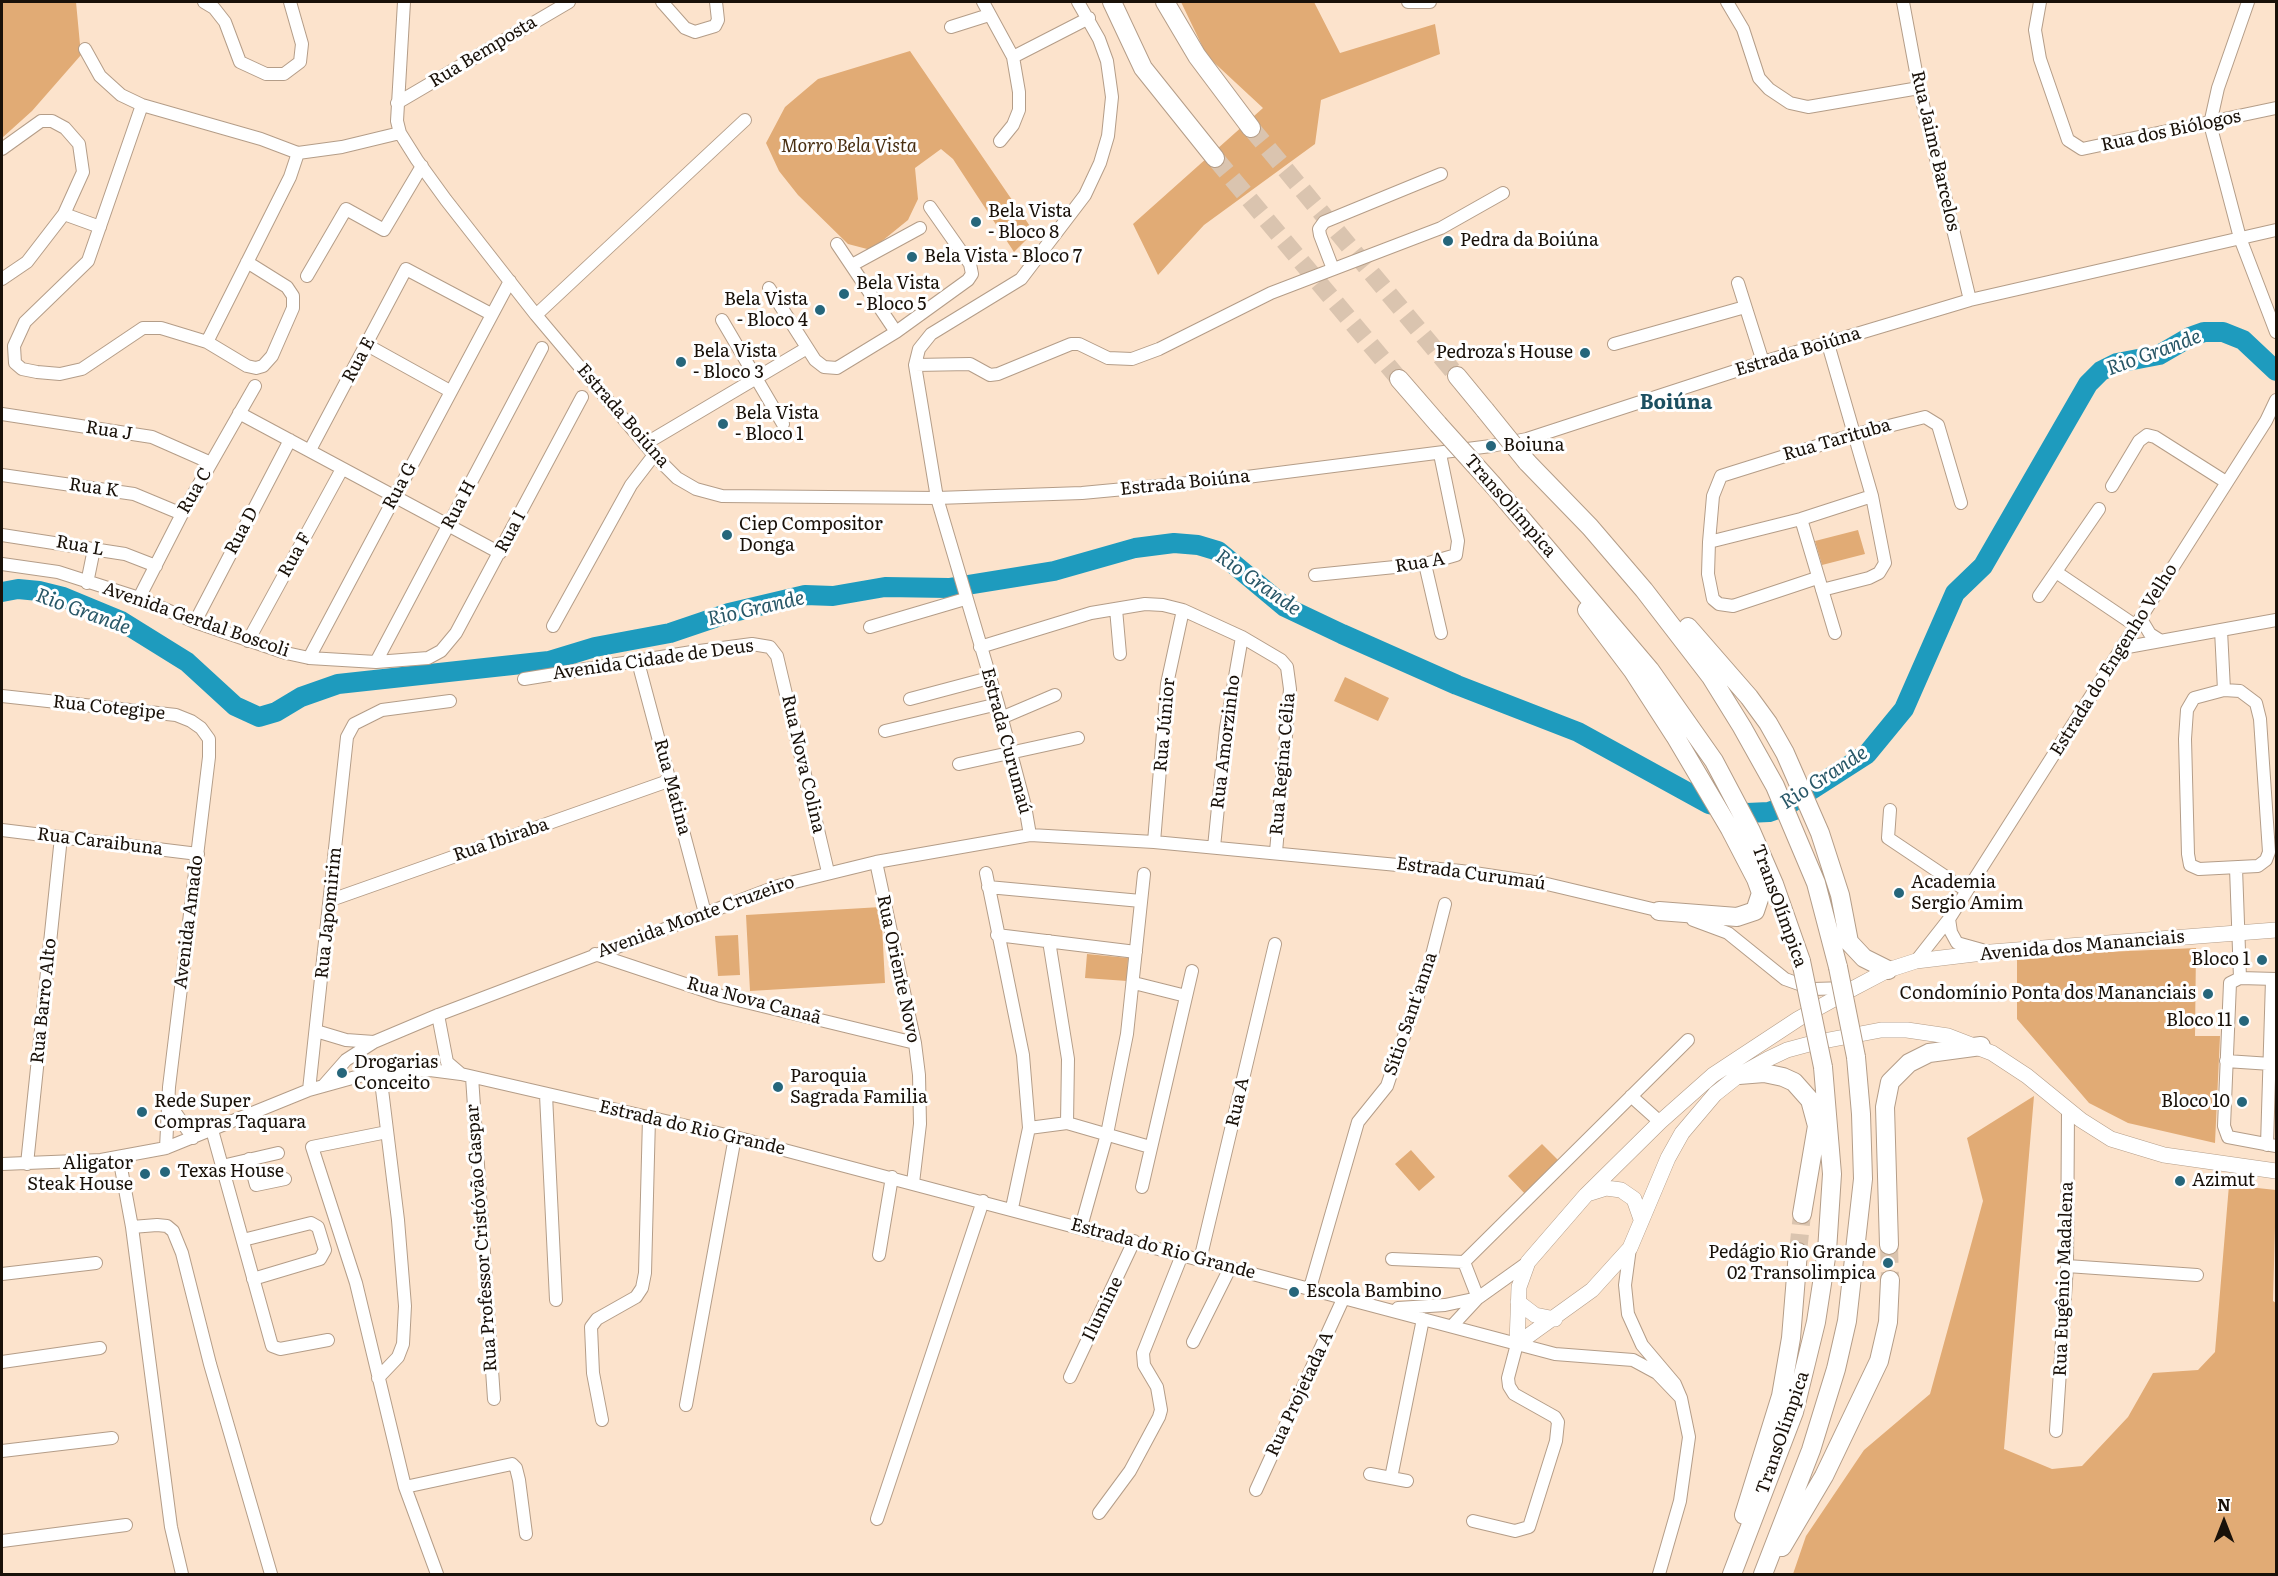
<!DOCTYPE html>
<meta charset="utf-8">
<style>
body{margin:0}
#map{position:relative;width:2278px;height:1576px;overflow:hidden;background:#fce3cc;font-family:Literata,serif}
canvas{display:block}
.frame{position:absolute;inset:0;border:3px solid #191109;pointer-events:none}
.north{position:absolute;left:2194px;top:1492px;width:60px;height:60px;-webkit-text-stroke:4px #fff;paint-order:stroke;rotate:0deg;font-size:16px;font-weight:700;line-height:24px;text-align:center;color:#191109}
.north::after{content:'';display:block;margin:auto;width:21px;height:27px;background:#191109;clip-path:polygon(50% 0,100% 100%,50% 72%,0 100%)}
</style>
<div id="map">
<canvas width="2278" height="1576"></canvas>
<div class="frame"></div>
<div class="north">N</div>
</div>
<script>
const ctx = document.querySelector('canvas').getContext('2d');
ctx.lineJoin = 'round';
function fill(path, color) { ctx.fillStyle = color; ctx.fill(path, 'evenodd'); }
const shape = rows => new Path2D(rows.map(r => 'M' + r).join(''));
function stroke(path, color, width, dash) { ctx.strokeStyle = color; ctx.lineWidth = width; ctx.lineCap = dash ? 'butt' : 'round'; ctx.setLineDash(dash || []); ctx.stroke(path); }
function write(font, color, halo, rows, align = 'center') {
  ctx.font = font + ' Literata,serif'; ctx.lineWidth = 6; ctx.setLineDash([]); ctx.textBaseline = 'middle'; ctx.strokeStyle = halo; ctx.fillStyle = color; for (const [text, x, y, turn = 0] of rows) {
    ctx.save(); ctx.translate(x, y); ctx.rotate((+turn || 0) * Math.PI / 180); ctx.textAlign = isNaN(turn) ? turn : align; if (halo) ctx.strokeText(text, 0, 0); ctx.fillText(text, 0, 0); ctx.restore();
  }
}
const green = shape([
 [2,2,76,2,81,55,32,111,2,138],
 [1181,2,1314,2,1340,53,1435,24,1440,54,1321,100,1315,144,1204,225,1158,275,1133,224,1263,108,1207,56],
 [910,51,1034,232,1014,252,953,159,941,149,915,168,918,199,908,220,871,250,848,244,798,195,779,171,766,143,785,107,818,79],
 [1858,530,1865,554,1822,565,1815,541],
 [1345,677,1389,698,1378,721,1334,701],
 [881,907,885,983,750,991,746,915],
 [738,935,740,975,718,976,715,936],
 [2196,948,2195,1036,2220,1036,2215,1143,2128,1123,2089,1103,2017,1019,2017,956],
 [1087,954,1128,958,1127,981,1085,978],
 [2034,1096,2004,1449,2052,1469,2082,1466,2128,1417,2153,1373,2198,1370,2215,1352,2229,1185,2276,1190,2273,1301,2276,1303,2276,1574,1793,1574,1806,1536,1864,1450,1930,1394,1983,1201,1967,1138],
 [1542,1144,1561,1163,1527,1196,1508,1176],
 [1411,1150,1435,1177,1419,1191,1395,1164]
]);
const river = shape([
 [2,592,18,589,39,591,63,597,121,621,187,662,235,706,259,717,276,712,301,697,338,684,549,661,595,647,670,633,729,613,805,595,833,596,885,587,949,588,1054,571,1135,548,1174,543,1198,545,1218,551,1285,607,1342,634,1457,685,1578,732,1709,804,1747,813,1769,812,1786,806,1867,754,1904,709,1955,593,1983,566,2088,384,2101,371,2117,363,2159,355,2190,337,2204,332,2223,332,2243,340,2276,371]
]);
const highwayTunnel = shape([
 [1251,128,1457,376],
 [1215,158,1399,379],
 [1889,1245,1890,1280],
 [1798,1252,1802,1214]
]);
const minor = shape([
 [204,2,214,8,225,22,240,62,266,74,284,74,300,62,302,44,290,2],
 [404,2,397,121,400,133,417,160,446,200,536,315,654,455,677,478,696,489,722,496,937,498,1082,493,1231,479,1491,446,1527,439,1763,362,1970,300,2276,230],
 [662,2,685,28,695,32,715,26,718,20,716,2],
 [983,2,1013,57,1019,92,1019,110,1013,125,1000,141],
 [1408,2,1430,2],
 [1727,2,1743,29,1759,78,1769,89,1790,103,1808,107,1919,88],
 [1903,2,1919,88,1970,300],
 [2040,2,2035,30,2040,59,2068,140,2082,149,2276,108],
 [2248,2,2218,88,2210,124,2240,238,2276,332],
 [951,27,989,15],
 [85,49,100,76,121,95,142,105,261,139,298,153],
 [1013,57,1089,18],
 [397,103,569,2],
 [142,105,88,261,25,322,14,346,15,363,22,369,37,372,60,374,82,369,143,328,161,328,207,342,247,366,256,368,263,366,272,356,293,308,293,296,287,287,247,262],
 [2,149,41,121,52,121,65,128,79,144,83,172,64,214],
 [837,244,896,332],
 [852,265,920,228],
 [1333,269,1320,235,1319,229,1324,222,1441,174],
 [307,276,346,209,384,230,422,166],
 [2,279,27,262,64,214,100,227],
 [1738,283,1763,362],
 [769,288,815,360,824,367,837,368,896,332,968,280,972,274,970,264,930,207],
 [536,315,745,120],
 [722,320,783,424],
 [207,342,290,177,298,153,342,147,400,133],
 [1614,344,1745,307],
 [367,345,450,391],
 [915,365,970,364,990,375,998,374,1071,344,1079,344,1108,358,1132,359,1159,349,1271,293,1441,228,1503,193],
 [239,413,500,553],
 [2,414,152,437,211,463],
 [645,444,807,348],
 [310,450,406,269,491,314],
 [2,475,134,494,182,514],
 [2112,486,2139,441,2147,435,2155,437,2226,482],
 [1801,519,1835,633],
 [2,535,125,554,156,566],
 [1709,542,1801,519,1872,496],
 [2,564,58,572,139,598,195,622,286,653,309,658,376,662,428,658,441,651,456,633,582,397],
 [1425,564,1441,633],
 [2056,572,2136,626],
 [1315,575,1425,564,1456,555,1458,541,1440,454],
 [1817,578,1733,606,1719,604,1713,599,1708,574,1709,542,1713,496,1721,476,1852,435,1925,417,1938,425,1961,503],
 [87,583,94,549],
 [1822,590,1869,578,1879,573,1885,563,1872,496,1828,344],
 [2039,596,2099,509],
 [139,598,182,514,255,386],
 [1116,609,1120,654],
 [2141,619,2150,634,2161,641],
 [195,622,290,440],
 [553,626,631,485,654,455],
 [870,627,965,599],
 [2221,630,2224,690],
 [248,641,342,469],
 [980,647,1091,613,1145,604,1163,605,1183,610,1242,637,1281,660,1287,667,1290,689,1276,852],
 [2122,648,2276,620],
 [309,658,510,281],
 [376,662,542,348],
 [638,662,705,913],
 [524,679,692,652,752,644,770,647,777,656,828,872],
 [2224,690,2240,691,2256,703,2260,719,2269,852,2266,860,2258,866,2199,869,2190,865,2188,854,2185,739,2187,710,2194,698,2224,690],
 [2,696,176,715,191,721,201,728,209,739,209,757,169,1087,166,1148],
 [910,699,989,678],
 [1001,718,1055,695],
 [885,731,998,704],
 [959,764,1078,738],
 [1890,810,1888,838,1967,891],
 [2,830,198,854],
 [1030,835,1025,806,998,704,937,498,915,365,919,349,931,334,1021,279,1085,195,1100,163,1108,136,1112,97,1107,61,1099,39,1078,2],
 [1154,842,1167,684,1183,610],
 [1214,847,1226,728,1242,637],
 [876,862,915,1043,919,1075,920,1124,913,1183],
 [2236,868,2240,978],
 [986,873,1023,1055,1029,1128,1012,1208],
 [988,887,1141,901],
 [331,900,671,780],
 [1949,919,1951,932,1957,943,1982,950],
 [1693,920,1728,933,1785,979,1813,989,1847,988],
 [997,935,1136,952],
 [1049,941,1068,1059,1067,1123],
 [595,954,721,996,915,1043],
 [1916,961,1949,919,2266,421,2276,400],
 [2276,979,2240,978,2230,983,2224,1126,2228,1137,2276,1146],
 [1134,983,1186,996],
 [438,1015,447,1062,461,1074],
 [316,1031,346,1040,374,1042],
 [2226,1061,2271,1064],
 [472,1077,494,1399],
 [324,1085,346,1060,374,1042,438,1015,778,886,876,862,1030,835,1154,842,1461,871,1547,884,1665,912],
 [309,1090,347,737,354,724,382,710,450,701],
 [546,1095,556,1300],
 [1631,1096,1660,1122],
 [170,1105,193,1138],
 [1029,1128,1067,1123,1150,1147],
 [212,1130,272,1346,280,1349,328,1340],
 [387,1132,312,1147,356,1283,405,1487,437,1574],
 [2267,1145,2272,980],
 [119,1157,132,1227,171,1527,182,1574],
 [249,1159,256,1185,285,1179],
 [2,1164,101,1160,166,1148,309,1090,363,1075,430,1070,461,1074,735,1137,1555,1354,1633,1360,1657,1373,1681,1398],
 [27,1164,61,837],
 [222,1166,278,1153],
 [1142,1187,1192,971],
 [132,1227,157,1225,167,1226,173,1231,182,1253,210,1364,271,1574],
 [1081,1227,1107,1134,1127,1034,1144,874],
 [243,1240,311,1223,318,1227,325,1250,320,1259,253,1279],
 [1630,1248,1625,1285,1628,1314,1642,1345,1675,1384,1681,1398,1689,1437,1680,1501,1659,1574],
 [879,1255,892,1177],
 [1392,1259,1464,1262,1688,1040],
 [1200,1260,1275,944],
 [1464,1262,1478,1298],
 [2067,1266,2197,1275],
 [2,1274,96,1263],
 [1310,1288,1358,1122,1387,1086,1390,1077,1432,955,1445,904],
 [1398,1308,1445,1305,1478,1298,1527,1263],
 [1452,1326,1477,1299],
 [1193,1342,1230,1268],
 [2,1362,100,1348],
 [1070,1377,1134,1241],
 [378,1378,398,1357,403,1344,405,1306,398,1220,380,1073],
 [686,1405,735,1137],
 [602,1420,593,1373,591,1327,597,1319,636,1297,642,1288,645,1273,649,1118],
 [2056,1431,2067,1266,2068,1111],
 [2,1451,112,1438],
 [1370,1474,1407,1481],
 [1391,1478,1423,1319],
 [405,1487,512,1464,516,1468,519,1480,526,1534],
 [1256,1490,1344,1297],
 [1099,1513,1130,1471,1159,1417,1161,1410,1157,1387,1144,1365,1143,1353,1182,1255],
 [877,1519,983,1201],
 [1473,1521,1515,1531,1529,1527,1556,1441,1558,1422,1555,1417,1514,1394,1509,1386,1508,1378,1517,1344],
 [2,1541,126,1525]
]);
const major = shape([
 [1590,1193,1606,1188,1621,1190,1634,1199,1641,1219],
 [1518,1302,1535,1315,1555,1319],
 [1517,1344,1519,1287,1528,1262,1586,1195,1660,1122,1713,1075,1798,1019,1854,988,1888,970,1916,961,1991,952,2276,930],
 [1517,1344,1592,1290,1630,1248,1668,1158,1682,1133,1715,1094,1739,1075,1768,1059,1787,1050,1813,1043,1881,1030,1907,1030,1948,1036,1992,1053,2027,1076,2081,1120,2111,1139,2164,1155,2276,1171]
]);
const highway = shape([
 [1112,2,1143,68,1215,158],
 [1165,2,1197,56,1251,128],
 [1457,376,1485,410],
 [1399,379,1438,424],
 [1527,462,1590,527,1644,590,1711,677,1742,727,1775,786,1816,883,1838,967],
 [1493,485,1650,670,1714,761,1751,831,1774,884,1801,961],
 [1587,610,1633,671,1675,736,1730,829,1756,879,1761,893,1755,911,1737,917,1659,911],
 [1688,627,1749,697,1768,723,1785,753,1820,833,1840,895,1849,942,1864,958,1888,970],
 [1739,1075,1764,1073,1783,1077,1794,1082,1810,1100,1817,1126,1802,1214],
 [1889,1245,1885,1107,1890,1082,1909,1063,1929,1053,1981,1046],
 [1744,1515,1781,1396,1791,1338,1798,1252],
 [1782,1547,1824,1476,1879,1361,1888,1322,1890,1280],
 [1732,1574,1794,1412,1816,1322,1827,1251,1832,1174,1823,1067],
 [1763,1574,1811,1450,1836,1369,1847,1321,1863,1179,1861,1114,1856,1057]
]);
const highwayBridge = shape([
 [1485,410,1527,462],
 [1438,424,1493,485],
 [1801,961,1823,1067],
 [1838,967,1856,1057]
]);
const markers = [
 [976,222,6,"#26667b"],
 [1448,241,6,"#26667b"],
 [912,257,6,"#26667b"],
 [844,294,6,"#26667b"],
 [820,310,6,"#26667b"],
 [1585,353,6,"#26667b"],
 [681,362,6,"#26667b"],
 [723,424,6,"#26667b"],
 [1491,446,6,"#26667b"],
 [727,535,6,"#26667b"],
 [1899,893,6,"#26667b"],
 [2262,960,6,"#26667b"],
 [2208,994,6,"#26667b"],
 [2244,1021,6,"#26667b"],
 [342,1073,6,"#26667b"],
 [778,1087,6,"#26667b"],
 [2242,1102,6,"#26667b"],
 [142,1112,6,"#26667b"],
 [165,1172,6,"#26667b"],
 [145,1174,6,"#26667b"],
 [2180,1181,6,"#26667b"],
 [1888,1263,6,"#26667b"],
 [1294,1292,6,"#26667b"]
];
const streetNames = [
 ["Rua Bemposta",483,52,-31],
 ["Rua dos Biólogos",2171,131,-12],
 ["Rua Jaime Barcelos",1935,151,77],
 ["Estrada Boiúna",1798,352,-17],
 ["Rua E",359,360,-62],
 ["Estrada Boiúna",623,416,49],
 ["Rua J",109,431,9],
 ["Rua Tarituba",1837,440,-16],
 ["Estrada Boiúna",1185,483,-6],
 ["Rua G",400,486,-62],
 ["Rua K",94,488,8],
 ["Rua C",195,491,-60],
 ["Rua H",459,505,-62],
 ["TransOlímpica",1510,506,49],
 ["Rua D",242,531,-62],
 ["Rua I",511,532,-62],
 ["Rua L",80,546,10],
 ["Rua F",295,555,-61],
 ["Rua A",1420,563,-9],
 ["Avenida Gerdal Boscoli",196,620,19],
 ["Avenida Cidade de Deus",653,660,-8],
 ["Estrada do Engenho Velho",2114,660,-58],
 ["Rua Cotegipe",109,708,6],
 ["Rua Júnior",1165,725,-85],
 ["Estrada Curumaú",1006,741,75],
 ["Rua Amorzinho",1226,742,-83],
 ["Rua Nova Colina",803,764,77],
 ["Rua Regina Célia",1283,764,-85],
 ["Rua Matina",672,787,75],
 ["Rua Ibiraba",501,840,-19],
 ["Rua Caraibuna",100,842,7],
 ["Estrada Curumaú",1471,874,8],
 ["TransOlímpica",1779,906,70],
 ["Rua Japomirim",329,913,-84],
 ["Avenida Monte Cruzeiro",696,917,-20],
 ["Avenida Amado",189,922,-83],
 ["Avenida dos Mananciais",2082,946,-5],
 ["Rua Oriente Novo",898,969,78],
 ["Rua Barro Alto",44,1001,-84],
 ["Rua Nova Canaã",754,1001,15],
 ["Sítio Sant'anna",1411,1014,-71],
 ["Rua A",1238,1102,-77],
 ["Estrada do Rio Grande",692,1128,13],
 ["Rua Professor Cristóvão Gaspar",482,1238,-94],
 ["Estrada do Rio Grande",1163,1249,15],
 ["Rua Eugênio Madalena",2064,1279,-88],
 ["Ilumine",1103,1309,-64],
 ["Rua Projetada A",1300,1394,-65],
 ["TransOlímpica",1783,1433,-71]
];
const parkNames = [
 ["Morro Bela Vista",849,147]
];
const poiNames = [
 ["Bela Vista",988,212],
 ["- Bloco 8",988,233],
 ["Pedra da Boiúna",1460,241],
 ["Bela Vista - Bloco 7",924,257],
 ["Bela Vista",856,284],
 ["- Bloco 5",856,305],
 ["Bela Vista",808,300,"right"],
 ["- Bloco 4",808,321,"right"],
 ["Bela Vista",693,352],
 ["- Bloco 3",693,373],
 ["Pedroza's House",1573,353,"right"],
 ["Bela Vista",735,414],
 ["- Bloco 1",735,435],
 ["Boiuna",1503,446],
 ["Ciep Compositor",739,525],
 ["Donga",739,546],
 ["Academia",1911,883],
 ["Sergio Amim",1911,904],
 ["Bloco 1",2250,960,"right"],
 ["Condomínio Ponta dos Mananciais",2196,994,"right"],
 ["Bloco 11",2232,1021,"right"],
 ["Drogarias",354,1063],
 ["Conceito",354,1084],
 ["Paroquia",790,1077],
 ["Sagrada Familia",790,1098],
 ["Rede Super",154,1102],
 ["Compras Taquara",154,1123],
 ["Bloco 10",2230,1102,"right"],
 ["Aligator",133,1164,"right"],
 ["Steak House",133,1185,"right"],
 ["Texas House",177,1172],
 ["Azimut",2192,1181],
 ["Pedágio Rio Grande",1876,1253,"right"],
 ["02 Transolimpica",1876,1274,"right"],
 ["Escola Bambino",1306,1292]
];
const waterNames = [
 ["Rio Grande",2154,353,-20],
 ["Rio Grande",1258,583,35],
 ["Rio Grande",756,609,-13],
 ["Rio Grande",83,612,20],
 ["Rio Grande",1824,778,-33]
];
const neighbourhoodNames = [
 ["Boiúna",1676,403]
];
fill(green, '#e1ab75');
stroke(river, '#1e9bbe', 20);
stroke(highwayTunnel, '#dac4af', 18, [18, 9]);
stroke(minor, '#b49d88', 14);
stroke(major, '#b49d88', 16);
stroke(highway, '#b49d88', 20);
stroke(minor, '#fff', 12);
stroke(major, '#fff', 15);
stroke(highway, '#fff', 18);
stroke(highwayBridge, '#b49d88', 20, []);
stroke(highwayBridge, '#fff', 18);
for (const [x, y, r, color] of markers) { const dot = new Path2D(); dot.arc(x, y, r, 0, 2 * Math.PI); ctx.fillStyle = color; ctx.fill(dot); stroke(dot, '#fff', 2); }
write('18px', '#191109', '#fff', streetNames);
write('italic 18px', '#472d10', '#fff', parkNames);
write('18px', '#191109', '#fff', poiNames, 'left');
write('italic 20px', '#285767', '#fff', waterNames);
write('bold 20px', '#1c4f60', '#fff', neighbourhoodNames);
</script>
